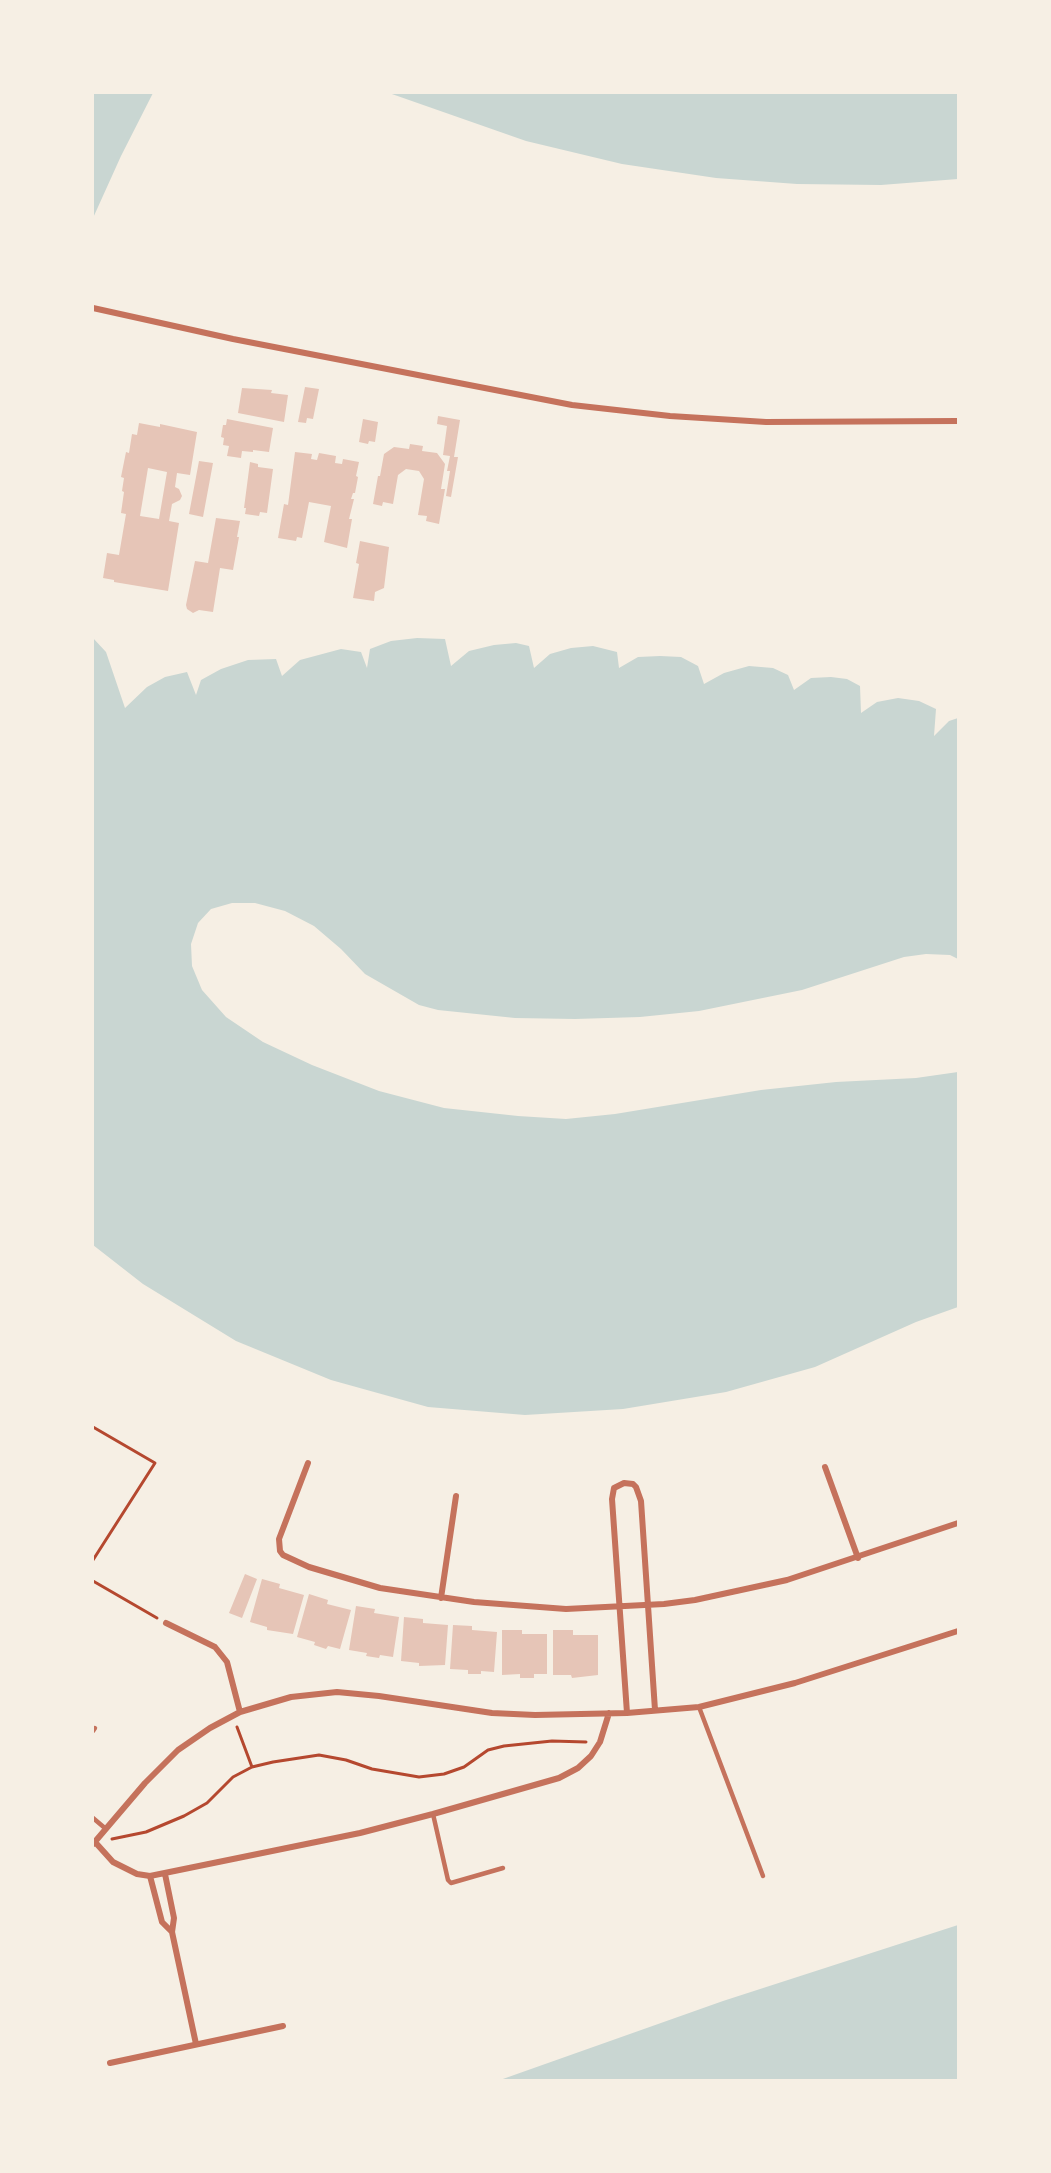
<!DOCTYPE html>
<style>
body{margin:0}
#map{position:relative;width:1051px;height:2173px;overflow:hidden;background:#f6efe4;font-family:"IBM Plex Serif",serif}
canvas{display:block}
.frame{position:absolute;inset:0;border:94px solid #f6efe4;pointer-events:none}
</style>
<div id="map">
<canvas width="1051" height="2173"></canvas>
<div class="frame"></div>
</div>
<script>
const ctx = document.querySelector('canvas').getContext('2d');
ctx.lineJoin = 'round';
function fill(path, color) { ctx.fillStyle = color; ctx.fill(path, 'evenodd'); }
const shape = rows => new Path2D(rows.map(r => 'M' + r).join(''));
function stroke(path, color, width, dash) { ctx.strokeStyle = color; ctx.lineWidth = width; ctx.lineCap = dash ? 'butt' : 'round'; ctx.setLineDash(dash || []); ctx.stroke(path); }
const water = shape([
 [93,93,153,93,121,156,93,218],
 [389,93,958,93,958,179,881,185,797,184,716,178,622,164,526,141],
 [93,638,106,652,125,708,147,687,165,677,187,672,196,695,201,680,221,669,248,660,276,659,282,676,300,660,341,649,361,652,367,668,370,649,391,641,417,638,445,639,451,666,469,651,494,645,516,643,529,646,534,668,550,654,571,648,593,646,617,652,619,668,638,657,660,656,681,657,698,666,704,684,724,673,749,666,773,668,788,675,794,690,811,678,831,677,847,679,860,686,861,713,877,702,898,698,919,701,936,709,934,736,949,721,958,718,958,959,950,955,926,954,904,957,802,990,699,1011,640,1017,575,1019,515,1018,438,1010,419,1005,365,974,341,949,314,926,285,911,255,903,232,903,211,909,198,923,191,944,192,966,202,990,226,1017,263,1042,312,1065,379,1091,444,1108,518,1116,566,1119,615,1114,761,1090,836,1082,916,1078,958,1072,958,1307,916,1322,815,1367,726,1392,623,1409,525,1415,428,1407,331,1380,236,1341,143,1284,93,1245],
 [958,1925,958,2080,500,2080,723,2001]
]);
const building = shape([
 [305,387,319,389,313,419,307,418,306,423,298,422],
 [242,388,272,390,271,393,288,395,284,422,238,413],
 [438,416,460,420,454,457,458,457,451,497,446,496,450,471,447,471,450,456,443,455,447,426,437,424],
 [227,419,273,428,269,452,253,450,253,452,242,451,241,458,227,456,229,446,223,445,224,438,221,437,223,425,226,425],
 [363,419,378,422,375,442,369,441,368,444,359,442],
 [139,423,160,427,160,424,197,432,190,475,177,473,175,487,179,489,182,496,180,500,172,504,169,521,179,523,168,591,114,582,114,580,103,578,107,553,119,555,126,514,121,513,124,492,122,491,124,478,121,477,126,452,129,453,132,434,137,435],
 [148,468,167,472,159,519,140,516],
 [410,444,423,446,422,451,437,453,445,464,441,489,445,489,439,524,426,521,427,516,418,515,424,479,419,471,406,469,398,475,393,504,383,502,382,506,373,504,378,476,380,476,384,454,394,447,409,449],
 [295,452,312,454,311,459,317,460,319,453,336,456,335,463,342,464,343,459,359,462,356,476,358,477,355,493,353,493,351,499,354,499,349,519,352,519,347,548,324,542,331,506,309,502,302,538,297,537,296,541,278,538,284,504,288,505],
 [199,461,213,463,203,517,189,514],
 [250,462,258,464,258,467,273,469,267,513,260,512,259,516,245,514,246,508,244,508],
 [216,518,240,521,237,537,239,537,233,570,220,568,213,612,199,610,193,613,187,609,186,605,195,561,208,563],
 [360,541,389,547,384,588,375,592,374,601,353,598,359,564,356,563],
 [245,1574,257,1579,242,1618,229,1613],
 [262,1579,280,1584,279,1588,304,1595,293,1634,267,1630,267,1627,250,1622],
 [309,1594,328,1600,327,1604,351,1610,340,1649,328,1646,326,1649,314,1645,315,1642,297,1637],
 [356,1606,375,1609,374,1613,399,1617,393,1657,380,1655,379,1658,366,1656,367,1653,349,1650],
 [404,1617,423,1619,423,1623,448,1625,445,1665,419,1666,419,1663,401,1661],
 [453,1625,472,1626,472,1630,497,1632,494,1672,481,1671,481,1674,468,1674,468,1670,450,1669],
 [502,1630,522,1630,522,1634,547,1634,547,1674,534,1674,534,1678,520,1678,520,1674,502,1675],
 [553,1630,573,1630,573,1635,598,1635,598,1675,572,1678,571,1675,553,1675]
]);
const path = shape([
 [93,1427,155,1463,93,1560],
 [93,1581,157,1618],
 [237,1727,252,1767],
 [112,1839,146,1832,184,1816,207,1803,233,1777,252,1767,273,1762,319,1755,346,1760,372,1769,419,1777,444,1774,464,1767,488,1750,504,1746,552,1741,586,1742]
]);
const service = shape([
 [699,1707,763,1876],
 [93,1731,95,1728],
 [433,1814,448,1880,451,1883,503,1868],
 [93,1818,106,1829]
]);
const minor = shape([
 [93,308,233,339,572,405,670,416,766,422,958,421],
 [308,1463,279,1539,280,1551,283,1555,309,1567,380,1588,474,1602,566,1609,664,1604,695,1600,787,1580,958,1523],
 [825,1467,858,1558],
 [441,1598,456,1496],
 [166,1623,215,1647,227,1662,240,1712],
 [627,1713,612,1499,614,1488,624,1483,633,1484,636,1487,641,1501,655,1710],
 [95,1842,113,1862,137,1874,150,1876,360,1833,433,1814,559,1778,578,1768,591,1756,600,1742,609,1713],
 [93,1844,145,1783,178,1750,210,1728,240,1712,291,1697,337,1692,379,1696,492,1713,535,1715,627,1713,699,1707,795,1683,958,1631],
 [165,1874,174,1918,172,1932,196,2044],
 [150,1876,162,1922,172,1932],
 [110,2063,283,2026]
]);
fill(water, '#c9d6d2');
fill(building, '#e6c5b7');
stroke(path, '#b5482f', 3);
stroke(service, '#c5725c', 4.5);
stroke(minor, '#c5725c', 6);
</script>
